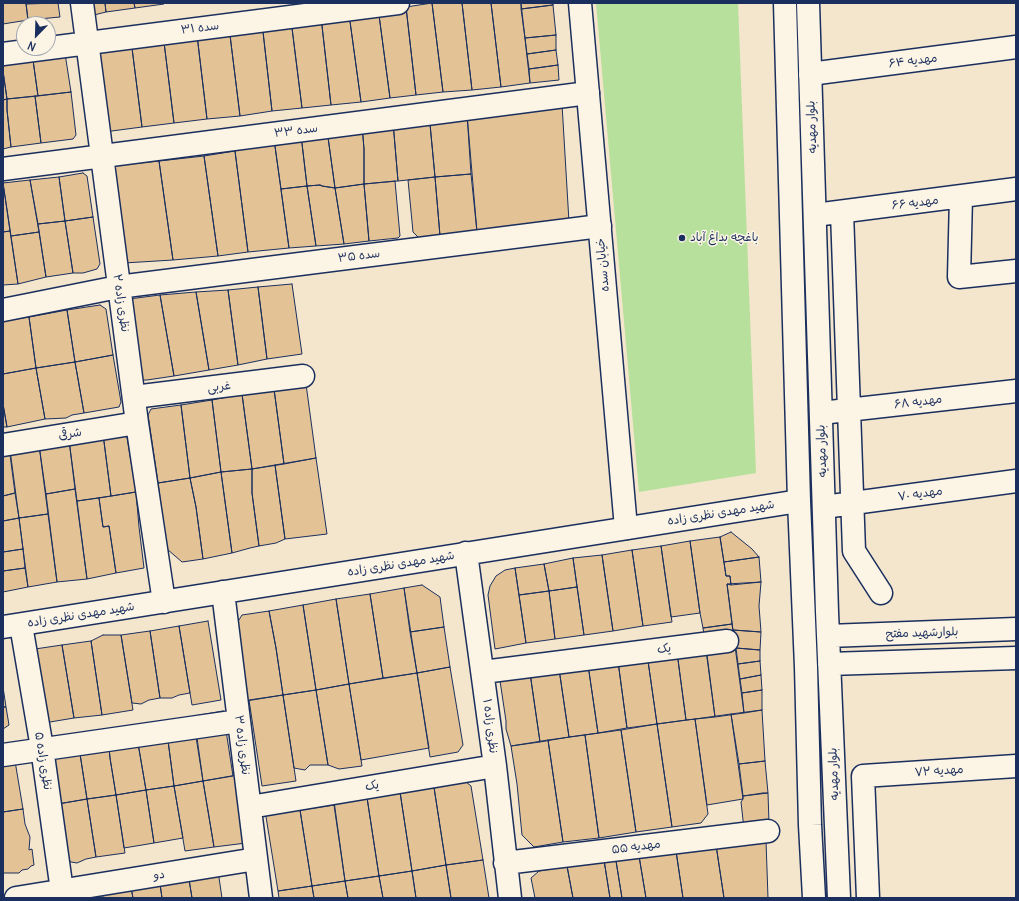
<!DOCTYPE html>
<meta charset="utf-8">
<style>
body{margin:0}
#map{position:relative;width:1019px;height:901px;overflow:hidden;background:#f4e6cd;font-family:Delius,sans-serif}
canvas{display:block}
.frame{position:absolute;inset:0;border:4px solid #1b2f5e;pointer-events:none}
.north{position:absolute;left:16px;top:16px;width:40px;height:40px;box-sizing:border-box;background:#fcf5e5;border:1px solid #a2a6af;border-radius:50%;rotate:203deg;font-size:11px;font-weight:700;line-height:16px;text-align:center;color:#1b2f5e}
.north::after{content:'';display:block;margin:auto;width:14px;height:18px;background:#1b2f5e;clip-path:polygon(50% 0,100% 100%,50% 72%,0 100%)}
</style>
<div id="map">
<canvas width="1019" height="901"></canvas>
<div class="frame"></div>
<div class="north">N</div>
</div>
<script>
const ctx = document.querySelector('canvas').getContext('2d');
ctx.lineJoin = 'round';
function fill(path, color) { ctx.fillStyle = color; ctx.fill(path, 'evenodd'); }
const shape = rows => new Path2D(rows.map(r => 'M' + r).join(''));
function stroke(path, color, width, dash) { ctx.strokeStyle = color; ctx.lineWidth = width; ctx.lineCap = dash ? 'butt' : 'round'; ctx.setLineDash(dash || []); ctx.stroke(path); }
function write(font, color, halo, rows, align = 'center') {
  ctx.font = font + ' Delius,"Playpen Sans Arabic",sans-serif'; ctx.lineWidth = 3; ctx.setLineDash([]); ctx.textBaseline = 'middle'; ctx.strokeStyle = halo; ctx.fillStyle = color; for (const [text, x, y, turn = 0] of rows) {
    ctx.save(); ctx.translate(x, y); ctx.rotate((+turn || 0) * Math.PI / 180); ctx.textAlign = isNaN(turn) ? turn : align; if (halo) ctx.strokeText(text, 0, 0); ctx.fillText(text, 0, 0); ctx.restore();
  }
}
const green = shape([
 [596,3,738,3,756,473,639,492]
]);
const building = shape([
 [3,3,26,3,28,20,3,24,3,3],
 [58,3,60,17,28,20,26,4,58,3],
 [89,3,105,3,106,12,90,16,89,3],
 [105,3,134,3,135,8,106,12,105,3],
 [134,3,164,3,164,4,135,8,134,3],
 [432,3,443,92,416,95,406,7,432,3],
 [432,3,462,3,472,90,443,92,432,3],
 [462,3,491,3,501,87,472,90,462,3],
 [491,3,521,3,530,83,501,87,491,3],
 [521,3,553,3,553,5,521,9,521,3],
 [553,5,556,35,525,38,521,9,553,5],
 [406,7,416,95,390,98,379,15,406,7],
 [349,14,379,15,390,98,361,102,349,14],
 [349,14,361,102,331,105,321,17,349,14],
 [321,17,331,105,302,108,291,20,321,17],
 [291,20,302,108,272,111,262,23,291,20],
 [262,23,272,111,240,116,229,27,262,23],
 [229,27,240,116,207,119,197,35,229,27],
 [163,34,174,123,142,127,131,40,163,34],
 [163,34,197,35,207,119,174,123,163,34],
 [556,35,556,50,527,54,525,38,556,35],
 [131,40,142,127,104,132,93,43,131,40],
 [64,47,71,92,38,96,33,60,64,47],
 [556,50,558,65,529,69,527,54,556,50],
 [3,54,33,60,38,96,7,99,3,71,3,54],
 [558,65,559,80,530,83,529,69,558,65],
 [3,71,7,99,3,100,3,71],
 [71,92,76,135,73,139,41,143,35,96,71,92],
 [35,96,41,143,11,147,7,110,7,99,35,96],
 [7,99,7,110,11,147,3,149,3,100,7,99],
 [562,104,569,222,477,232,467,114,562,104],
 [467,114,471,174,435,177,430,124,467,114],
 [393,122,430,124,435,177,398,181,393,122],
 [393,122,398,181,364,184,364,149,362,125,393,122],
 [362,125,364,149,364,184,335,188,327,130,362,125],
 [327,130,335,188,322,186,320,185,307,186,301,135,327,130],
 [301,135,307,186,281,189,274,139,301,135],
 [274,139,289,248,248,252,235,151,232,143,274,139],
 [235,151,248,252,218,256,204,156,235,151],
 [204,156,218,256,173,260,159,161,204,156],
 [159,161,173,260,124,263,110,166,159,161],
 [83,173,87,176,93,217,65,221,59,177,83,173],
 [471,174,477,232,440,236,435,177,471,174],
 [59,177,65,221,38,224,30,180,59,177],
 [435,177,440,236,419,238,413,232,408,180,435,177],
 [30,180,39,232,11,236,3,183,30,180],
 [395,181,400,236,398,238,369,241,364,184,395,181],
 [3,183,10,231,3,232,3,183],
 [364,184,369,241,344,244,335,188,364,184],
 [320,185,322,186,335,188,344,244,316,246,307,186,320,185],
 [307,186,316,246,289,248,281,189,307,186],
 [93,217,100,264,97,269,83,273,73,273,65,221,93,217],
 [65,221,73,273,46,277,38,224,65,221],
 [10,231,18,284,3,285,3,232,10,231],
 [39,232,46,277,18,284,11,236,39,232],
 [292,284,302,354,267,359,258,287,292,284],
 [258,287,267,359,238,365,228,290,258,287],
 [228,290,238,365,209,370,196,292,228,290],
 [196,292,209,370,174,376,160,295,196,292],
 [160,295,174,376,147,380,142,380,129,299,160,295],
 [100,305,106,309,113,355,75,362,67,310,100,305],
 [67,310,75,362,36,368,29,317,67,310],
 [29,317,36,368,3,374,3,321,29,317],
 [113,355,121,402,119,407,84,413,75,362,113,355],
 [75,362,84,413,72,415,66,418,45,419,36,368,75,362],
 [36,368,45,419,7,427,3,404,3,374,36,368],
 [306,384,316,458,284,464,274,389,306,384],
 [274,389,284,464,252,469,242,394,274,389],
 [242,394,252,469,221,472,212,400,242,394],
 [212,400,221,472,190,478,181,405,212,400],
 [3,404,7,427,3,427,3,404],
 [181,405,190,478,158,483,148,415,151,409,181,405],
 [123,432,127,437,136,492,111,496,103,434,123,432],
 [103,434,111,496,77,501,69,440,103,434],
 [3,439,8,439,15,493,3,496,3,439],
 [69,440,75,489,46,494,39,445,69,440],
 [39,445,48,514,19,518,10,450,39,445],
 [316,458,327,534,285,539,275,465,316,458],
 [275,465,285,539,276,543,259,546,252,493,252,469,275,465],
 [252,469,252,493,259,546,250,548,232,553,221,472,252,469],
 [221,472,232,553,203,559,196,507,190,478,221,472],
 [190,478,196,507,203,559,182,562,167,549,158,483,190,478],
 [75,489,87,579,57,582,46,494,75,489],
 [136,492,139,527,144,568,116,573,109,526,103,527,99,498,136,492],
 [15,493,19,518,3,521,3,496,15,493],
 [99,498,103,527,109,526,116,573,87,579,77,501,99,498],
 [48,514,57,582,28,587,19,518,48,514],
 [19,518,23,549,3,552,3,521,19,518],
 [731,532,752,549,759,557,724,562,720,537,731,532],
 [720,537,726,576,730,576,731,585,727,584,732,624,703,628,700,613,690,541,720,537],
 [690,541,700,613,671,617,661,546,690,541],
 [661,546,672,622,643,626,632,550,661,546],
 [23,549,25,568,3,571,3,552,23,549],
 [632,550,643,626,613,631,602,555,632,550],
 [602,555,613,631,584,635,573,558,602,555],
 [759,557,761,582,731,585,730,576,726,576,724,562,759,557],
 [573,558,577,587,549,591,544,564,573,558],
 [544,564,549,591,519,595,515,568,544,564],
 [25,568,28,587,3,592,3,571,25,568],
 [515,568,526,643,495,649,488,595,490,586,496,576,505,570,515,568],
 [761,582,759,606,761,632,733,630,727,584,761,582],
 [422,585,440,597,444,627,410,632,404,588,422,585],
 [577,587,584,635,555,639,549,591,577,587],
 [404,588,417,673,383,678,370,594,404,588],
 [549,591,555,639,526,643,519,595,549,591],
 [370,594,383,678,349,684,336,599,370,594],
 [336,599,349,684,316,690,303,605,336,599],
 [303,605,316,690,283,695,276,648,269,611,303,605],
 [269,611,276,648,283,695,246,701,237,623,242,615,269,611],
 [208,621,221,700,192,705,179,626,208,621],
 [732,624,744,713,715,717,703,628,732,624],
 [179,626,190,693,179,695,172,698,160,698,150,631,179,626],
 [444,627,450,667,417,673,410,632,444,627],
 [733,630,761,632,760,650,736,648,733,630],
 [150,631,160,698,149,700,141,704,132,703,121,635,150,631],
 [103,635,121,635,133,710,102,715,91,641,103,635],
 [91,641,102,715,74,718,62,645,91,641],
 [62,645,74,718,44,723,35,649,62,645],
 [676,645,686,720,657,724,647,654,676,645],
 [706,647,715,717,686,720,677,652,706,647],
 [736,648,760,650,760,661,738,664,736,648],
 [617,654,647,654,657,724,627,728,617,654],
 [617,654,627,728,598,733,587,658,617,654],
 [587,658,598,733,569,737,558,662,587,658],
 [760,661,761,675,740,679,738,664,760,661],
 [558,662,569,737,540,742,529,666,558,662],
 [529,666,540,742,511,746,506,729,506,721,499,674,529,666],
 [450,667,463,745,458,752,430,757,417,673,450,667],
 [417,673,429,748,361,760,349,684,417,673],
 [761,675,762,690,742,693,740,679,761,675],
 [349,684,362,766,339,769,328,765,316,690,349,684],
 [3,687,6,707,3,707,3,687],
 [316,690,328,765,310,765,305,770,294,768,283,695,316,690],
 [762,690,762,710,744,713,742,693,762,690],
 [283,695,296,781,262,786,249,700,283,695],
 [3,707,6,707,9,725,3,729,3,707],
 [762,710,765,761,739,764,731,714,762,710],
 [223,711,233,776,203,781,194,716,223,711],
 [731,714,743,799,707,805,695,719,731,714],
 [695,719,708,814,701,823,672,827,657,724,695,719],
 [657,724,672,827,636,832,621,730,657,724],
 [621,730,636,832,599,838,585,735,621,730],
 [136,732,146,790,116,795,110,758,108,736,136,732],
 [167,733,196,737,203,781,174,786,167,733],
 [167,733,174,786,146,790,137,737,167,733],
 [585,735,599,838,563,842,548,740,585,735],
 [108,736,110,758,116,795,87,799,78,741,108,736],
 [548,740,563,842,534,847,522,835,517,784,511,746,548,740],
 [78,741,87,799,58,804,53,745,78,741],
 [3,753,14,755,23,809,3,812,3,753],
 [765,761,768,793,743,796,739,764,765,761],
 [237,775,246,843,214,847,203,781,237,775],
 [460,777,471,786,483,860,446,865,433,781,460,777],
 [203,781,214,847,185,851,174,786,203,781],
 [433,781,446,865,412,871,400,792,433,781],
 [174,786,183,838,154,843,146,790,174,786],
 [146,790,154,843,124,848,116,795,146,790],
 [366,791,400,792,412,871,379,876,366,791],
 [366,791,379,876,345,881,334,801,366,791],
 [763,793,768,793,769,823,744,829,741,802,743,799,743,796,763,793],
 [116,795,125,853,96,857,87,799,116,795],
 [263,798,300,810,312,886,278,891,263,798],
 [87,799,96,857,86,859,77,863,71,862,67,859,58,804,87,799],
 [334,805,345,881,312,886,300,810,334,805],
 [23,809,25,824,30,837,29,850,32,849,34,865,31,866,28,869,22,870,19,873,3,873,3,812,23,809],
 [766,841,768,898,724,898,716,845,766,841],
 [716,845,724,898,683,898,676,851,716,845],
 [676,851,683,898,646,898,639,856,676,851],
 [639,856,646,898,622,898,616,861,639,856],
 [483,860,489,898,451,898,446,865,483,860],
 [604,860,616,861,622,898,610,898,604,860],
 [604,860,610,898,573,898,567,866,604,860],
 [217,864,222,898,192,898,188,873,217,864],
 [446,865,451,898,416,898,412,871,446,865],
 [567,866,573,898,535,898,531,878,539,871,567,866],
 [412,871,416,898,383,898,379,876,412,871],
 [188,873,192,898,162,898,159,877,188,873],
 [379,876,383,898,348,898,345,881,379,876],
 [129,877,133,898,103,898,102,891,129,877],
 [159,877,162,898,133,898,130,882,159,877],
 [345,881,348,898,314,898,312,886,345,881],
 [312,886,314,898,279,898,278,891,312,886]
]);
const minor = shape([
 [82,3,137,423,164,602],
 [3,54,398,3],
 [810,74,1016,47],
 [3,169,588,93],
 [961,197,959,277,1016,271],
 [842,212,854,551,881,593],
 [815,215,1016,189],
 [3,310,118,287,600,226],
 [134,397,303,376],
 [821,413,1016,391],
 [3,445,137,423],
 [824,507,1016,481],
 [466,553,495,766,510,898],
 [223,592,261,898],
 [21,625,42,748,63,898],
 [3,627,799,501],
 [483,672,727,641],
 [3,755,239,721],
 [250,807,495,766],
 [505,863,768,831],
 [16,898,256,859],
 [868,898,863,776,1016,766]
]);
const tertiary = shape([
 [580,3,626,528]
]);
const secondary = shape([
 [785,3,799,501,806,667,810,825,814,898],
 [808,3,827,612,839,898],
 [828,636,1016,629],
 [829,664,1016,658]
]);
const markers = [
 [682,238,4,"#1b2f5e"]
];
const streetNames = [
 ["سده ۳۱",200,28,-7],
 ["مهدیه ۶۴",913,61,-7],
 ["بلوار مهدیه",812,127,-92],
 ["سده ۳۳",296,131,-7],
 ["مهدیه ۶۶",915,203,-7],
 ["سده ۳۵",359,256,-7],
 ["خیابان سده",603,265,-95],
 ["نظری زاده ۲",121,303,82],
 ["غربی",219,387,-7],
 ["مهدیه ۶۸",918,402,-7],
 ["شرقی",70,434,-9],
 ["بلوار مهدیه",822,451,-92],
 ["مهدیه ۷۰",920,494,-8],
 ["شهید مهدی نظری زاده",721,513,-9],
 ["شهید مهدی نظری زاده",401,564,-9],
 ["شهید مهدی نظری زاده",81,615,-9],
 ["بلوارشهید مفتح",922,633,-2],
 ["یک",664,649,-7],
 ["نظری زاده ۱",490,726,83],
 ["نظری زاده ۳",242,745,83],
 ["نظری زاده ۵",43,761,81],
 ["مهدیه ۷۲",939,771,-4],
 ["بلوار مهدیه",834,774,-92],
 ["یک",372,786,-10],
 ["مهدیه ۵۵",636,847,-7],
 ["دو",159,875,-9]
];
const poiNames = [
 ["باغچه بداغ آباد",690,238]
];
fill(green, '#b7e09c');
fill(building, '#e3c396');
stroke(building, '#1b2f5e', 1);
stroke(minor, '#1b2f5e', 25);
stroke(tertiary, '#1b2f5e', 25);
stroke(secondary, '#1b2f5e', 25);
stroke(minor, '#fcf5e5', 22);
stroke(tertiary, '#fcf5e5', 22);
stroke(secondary, '#fcf5e5', 22);
for (const [x, y, r, color] of markers) { const dot = new Path2D(); dot.arc(x, y, r, 0, 2 * Math.PI); ctx.fillStyle = color; ctx.fill(dot); stroke(dot, '#fcf5e5', 1.5); }
write('12px', '#1b2f5e', '#fcf5e5', streetNames);
write('12px', '#1b2f5e', '#fcf5e5', poiNames, 'left');
</script>
